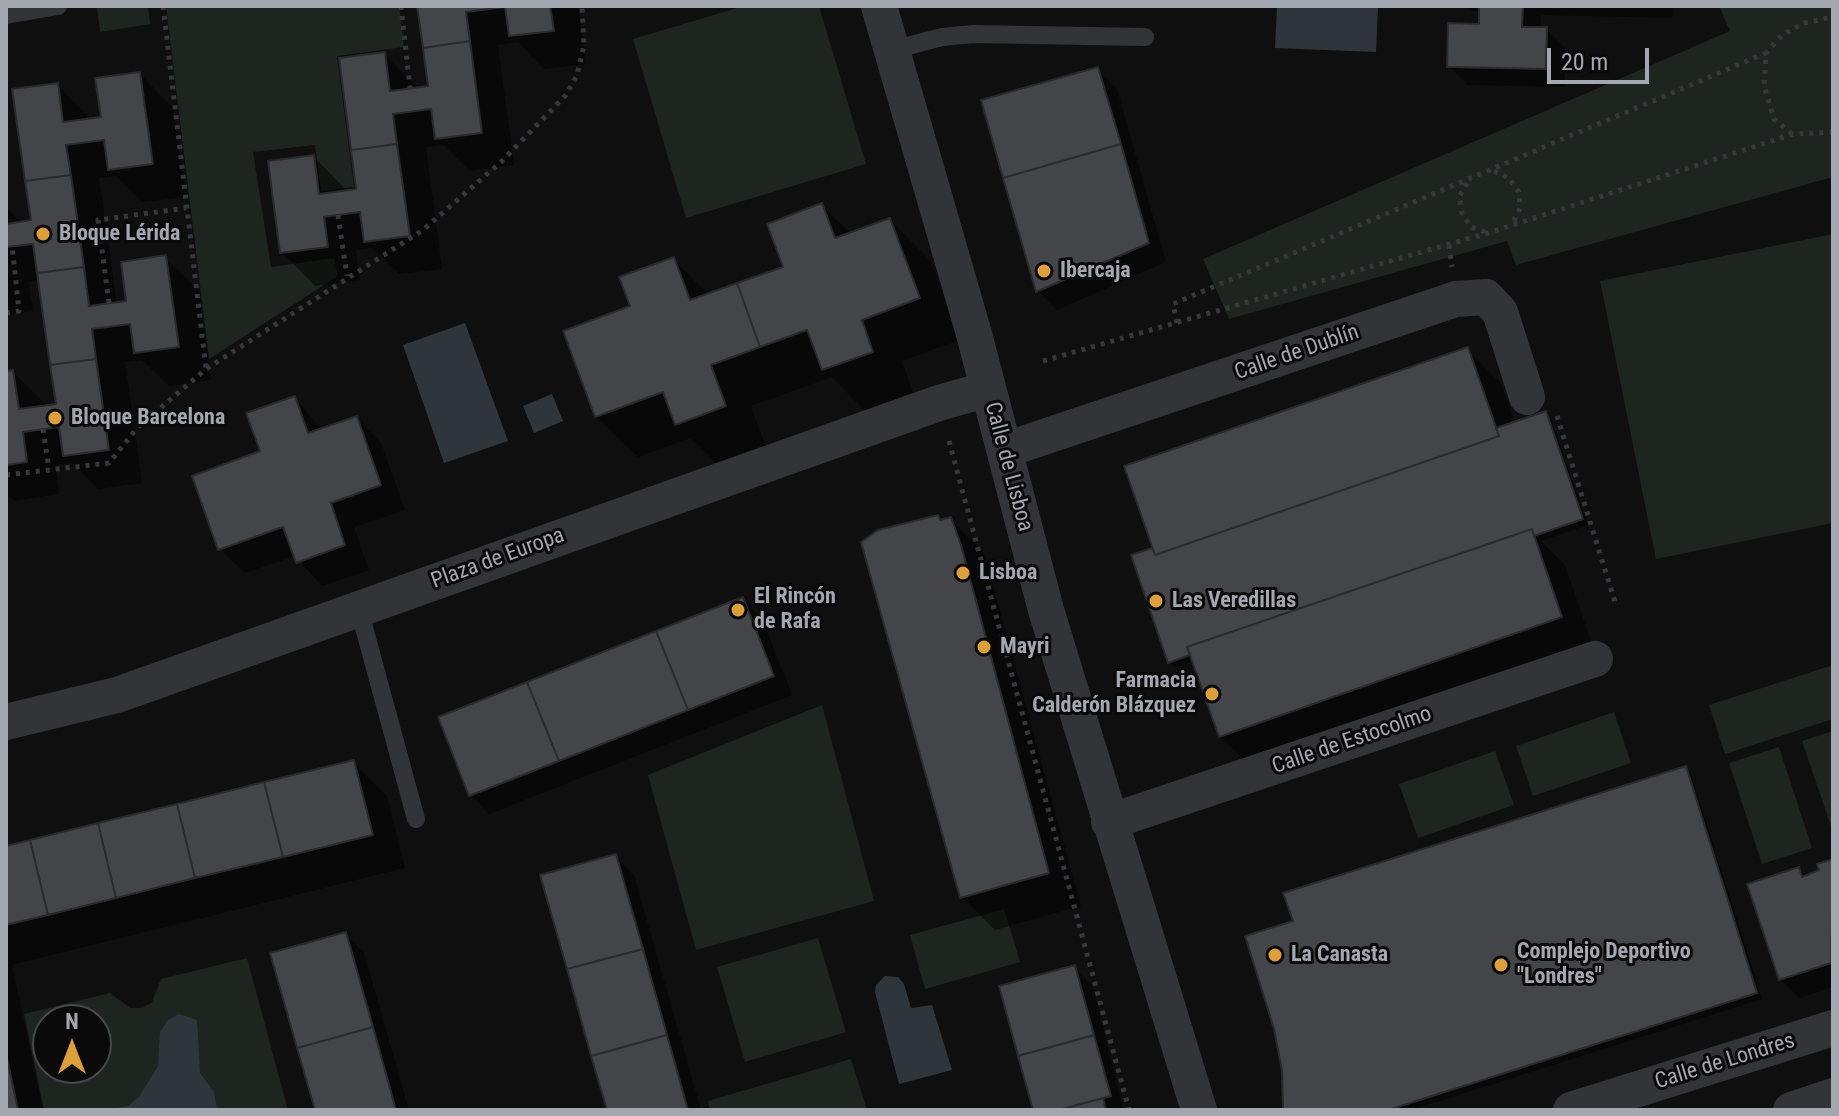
<!DOCTYPE html>
<meta charset="utf-8">
<style>
body{margin:0}
#map{position:relative;width:1839px;height:1116px;overflow:hidden;background:#0f0f10;font-family:"Roboto Condensed",sans-serif}
canvas{display:block}
.frame{position:absolute;inset:0;border:8px solid #a2a7b0;pointer-events:none}
.north{position:absolute;left:32px;top:1004px;width:80px;height:80px;box-sizing:border-box;background:#0a0a0b;border:2px solid #47494d;border-radius:50%;rotate:0deg;font-size:22px;font-weight:700;line-height:32px;text-align:center;color:#a2a7b0}
.north::after{content:'';display:block;margin:auto;width:28px;height:36px;background:#dd9f3b;clip-path:polygon(50% 0,100% 100%,50% 72%,0 100%)}
.scale{position:absolute;left:1547px;top:48px;width:102px;height:36px;box-sizing:border-box;border:4px solid #a2a7b0;border-top:0;padding-left:10px;font-size:24px;line-height:28px;white-space:nowrap;color:#a2a7b0;-webkit-text-stroke:6px #0a0a0b;paint-order:stroke}
</style>
<div id="map">
<canvas width="1839" height="1116"></canvas>
<div class="frame"></div>
<div class="north">N</div>
<div class="scale">20 m</div>
</div>
<script>
const ctx = document.querySelector('canvas').getContext('2d');
ctx.lineJoin = 'round';
function fill(path, color) { ctx.fillStyle = color; ctx.fill(path, 'evenodd'); }
const shape = rows => new Path2D(rows.map(r => 'M' + r).join(''));
function stroke(path, color, width, dash) { ctx.strokeStyle = color; ctx.lineWidth = width; ctx.lineCap = dash ? 'butt' : 'round'; ctx.setLineDash(dash || []); ctx.stroke(path); }
function write(font, color, halo, rows, align = 'center') {
  ctx.font = font + ' "Roboto Condensed",sans-serif'; ctx.lineWidth = 6; ctx.setLineDash([]); ctx.textBaseline = 'middle'; ctx.strokeStyle = halo; ctx.fillStyle = color; for (const [text, x, y, turn = 0] of rows) {
    ctx.save(); ctx.translate(x, y); ctx.rotate((+turn || 0) * Math.PI / 180); ctx.textAlign = isNaN(turn) ? turn : align; if (halo) ctx.strokeText(text, 0, 0); ctx.fillText(text, 0, 0); ctx.restore();
  }
}
const green = shape([
 [97,6,148,6,150,24,100,32],
 [166,6,399,6,404,47,337,56,354,187,321,191,315,145,253,152,271,267,334,258,338,276,209,359],
 [744,6,819,6,866,164,686,218,633,39],
 [1719,6,1833,6,1833,177,1516,265,1507,241,1229,319,1203,259,1730,31],
 [1833,234,1833,523,1656,559,1600,281],
 [1833,665,1833,719,1725,754,1709,705],
 [822,705,874,901,696,950,648,775],
 [1614,712,1631,763,1533,796,1516,746],
 [1833,731,1833,832,1802,741],
 [1779,747,1812,848,1762,864,1729,763],
 [1495,751,1514,805,1418,838,1399,784],
 [1004,909,1020,962,925,989,910,935],
 [818,938,846,1032,745,1062,717,967],
 [247,958,288,1110,44,1110,24,1014,110,993,130,1008,142,1008,152,1002,161,979],
 [48,1020,96,1020,96,1068,48,1068],
 [851,1059,867,1110,710,1110,708,1101]
]);
const water = shape([
 [1277,6,1378,6,1376,52,1275,48],
 [465,323,508,441,444,463,403,345],
 [552,394,563,421,534,433,523,406],
 [885,976,898,977,904,984,911,1008,932,1005,952,1070,899,1084,875,992,876,985],
 [179,1014,197,1020,200,1073,214,1092,217,1110,106,1110,128,1106,139,1097,158,1066,160,1032,168,1020]
]);
const shadow = shape([
 [419,6,578,6,586,64,544,69,518,42,498,45,514,165,470,171,443,145,426,147,442,269,399,274,373,248,356,250,360,280,315,286,282,252,314,157,347,191,358,191,384,54,417,88,430,88],
 [1467,6,1673,6,1672,18,1541,15,1541,29,1546,29,1565,48,1565,87,1468,85,1449,66,1481,26,1481,11,1472,11],
 [1098,70,1117,89,1166,262,1057,310,1038,291,983,102],
 [140,74,173,108,186,197,143,202,116,176,99,178,117,304,128,302,165,258,199,291,211,380,169,386,142,360,125,362,142,483,98,489,72,463,55,465,59,494,14,501,6,492,6,373,13,372,46,405,58,406,40,280,29,282,33,311,6,315,6,207,21,222,33,222,58,85,91,120,103,118],
 [822,206,851,234,890,220,931,261,960,340,902,361,913,393,865,411,832,377,751,406,766,447,718,465,691,438,638,457,596,416,633,308,673,259,709,295,785,268],
 [1467,350,1501,383,1515,423,1545,413,1551,419,1588,525,1541,541,1565,565,1594,650,1254,769,1220,736,1194,661,1176,667,1170,661,1152,550,1158,556],
 [295,398,322,430,357,418,381,443,405,510,354,527,369,570,322,586,295,556,245,573,220,549,263,453],
 [938,518,942,522,950,519,984,553,1081,906,995,930,962,897],
 [743,599,762,618,792,695,489,814,470,794],
 [353,762,387,796,405,868,12,965,43,1110,6,1110,6,848],
 [1686,768,1691,774,1762,999,1411,1110,1283,1110,1295,923],
 [615,856,634,875,701,1110,609,1110],
 [1833,861,1833,987,1799,998,1780,979,1799,869,1807,877,1821,871,1820,865],
 [345,934,364,953,409,1110,317,1110],
 [1074,968,1093,987,1123,1108,1035,1110]
]);
const building = shape([
 [417,6,550,6,554,31,509,36,505,7,466,12,470,41,423,48,417,6],
 [1479,6,1523,6,1522,27,1547,27,1546,69,1447,67,1448,23,1479,24,1479,6],
 [470,41,482,133,435,139,431,109,393,114,397,144,351,150,339,58,385,52,390,91,428,86,423,48,470,41],
 [1098,67,1121,144,1003,178,981,100,1098,67],
 [140,72,153,164,108,170,104,140,66,145,71,175,25,181,12,89,58,83,63,122,101,117,95,78,140,72],
 [397,144,410,236,364,242,360,212,324,217,328,247,280,253,268,161,314,155,319,194,356,189,351,150,397,144],
 [1121,144,1149,243,1036,292,1003,178,1121,144],
 [71,175,84,267,37,273,33,244,6,247,6,224,31,220,25,181,71,175],
 [822,203,835,238,890,218,920,298,862,320,873,352,822,370,807,330,760,347,737,283,783,267,767,224,822,203],
 [166,255,179,347,134,353,130,324,92,329,96,359,50,365,37,273,84,267,89,306,126,301,121,262,166,255],
 [674,257,690,300,737,283,760,347,711,365,726,406,675,425,663,392,595,417,563,331,630,306,619,277,674,257],
 [1468,347,1499,436,1155,555,1124,466,1468,347],
 [96,359,109,450,63,456,59,427,23,432,27,462,6,465,6,371,13,370,19,409,56,404,50,365,96,359],
 [295,396,308,433,357,416,381,485,331,503,345,545,296,563,283,527,218,550,192,476,260,451,246,413,295,396],
 [1546,411,1583,519,1534,536,1532,529,1187,647,1190,655,1168,663,1131,555,1152,548,1155,555,1499,436,1496,428,1546,411],
 [938,515,940,520,951,517,961,545,1049,873,960,898,861,542,878,530,938,515],
 [1532,529,1562,617,1219,737,1187,647,1532,529],
 [743,597,774,676,688,710,656,631,743,597],
 [656,631,688,710,559,761,527,682,656,631],
 [527,682,559,761,469,796,438,717,527,682],
 [354,760,373,835,283,857,264,782,354,760],
 [1686,766,1757,993,1388,1110,1283,1110,1282,1071,1274,1029,1245,936,1293,921,1283,893,1686,766],
 [264,782,283,857,195,878,177,804,264,782],
 [177,804,195,878,116,898,98,823,177,804],
 [98,823,116,898,48,915,30,840,98,823],
 [30,840,48,915,6,925,6,846,30,840],
 [616,854,643,949,567,969,540,875,616,854],
 [1833,859,1831,963,1779,980,1747,884,1799,867,1802,877,1819,870,1817,864,1833,859],
 [346,932,373,1027,297,1048,270,953,346,932],
 [643,949,667,1035,591,1056,567,969,643,949],
 [1075,965,1094,1035,1018,1056,999,986,1075,965],
 [373,1027,396,1110,315,1110,297,1048,373,1027],
 [667,1035,688,1110,607,1110,591,1056,667,1035],
 [1094,1035,1111,1096,1059,1110,1033,1110,1018,1056,1094,1035],
 [6,1053,18,1110,6,1110,6,1053],
 [1103,1098,1106,1110,1059,1110,1103,1098]
]);
const path = shape([
 [163,6,206,369],
 [401,6,410,88],
 [1792,134,1774,119,1764,86,1766,53,1782,35,1804,23,1833,17],
 [1494,171,1509,178,1519,192,1520,208,1513,223],
 [1467,183,1459,197,1462,213,1471,227,1488,233],
 [338,215,347,276],
 [1449,245,1452,267],
 [109,303,98,220,186,208],
 [6,313,19,311,12,246],
 [1177,323,1173,304,1766,53],
 [1043,361,1488,233,1793,134,1833,132],
 [1557,416,1616,605],
 [43,429,49,469],
 [949,441,1129,1110],
 [6,475,109,463,137,428,206,369,423,230,501,162,566,95,577,75,584,45,582,6]
]);
const service = shape([
 [6,15,58,6],
 [892,50,942,37,973,34,1145,37],
 [359,609,416,819]
]);
const minor = shape([
 [879,6,974,334,1046,610,1199,1110],
 [1005,450,1456,299,1486,297,1500,312,1527,397],
 [6,722,117,695,939,403,988,389],
 [1109,822,1595,659],
 [1571,1110,1833,1028],
 [1791,1110,1833,1096]
]);
const markers = [
 [43,234,8,"#dd9f3b"],
 [1044,271,8,"#dd9f3b"],
 [55,418,8,"#dd9f3b"],
 [963,573,8,"#dd9f3b"],
 [1156,601,8,"#dd9f3b"],
 [738,610,8,"#dd9f3b"],
 [984,647,8,"#dd9f3b"],
 [1212,694,8,"#dd9f3b"],
 [1275,955,8,"#dd9f3b"],
 [1501,965,8,"#dd9f3b"]
];
const poiNames = [
 ["Bloque Lérida",59,234],
 ["Ibercaja",1060,271],
 ["Bloque Barcelona",71,418],
 ["Lisboa",979,573],
 ["El Rincón",754,597],
 ["de Rafa",754,622],
 ["Las Veredillas",1172,601],
 ["Mayri",1000,647],
 ["Farmacia",1196,681,"right"],
 ["Calderón Blázquez",1196,706,"right"],
 ["Complejo Deportivo",1517,952],
 ["\"Londres\"",1517,977],
 ["La Canasta",1291,955]
];
const streetNames = [
 ["Calle de Dublín",1297,353,-19],
 ["Calle de Lisboa",1008,467,75],
 ["Plaza de Europa",498,559,-20],
 ["Calle de Estocolmo",1352,741,-19],
 ["Calle de Londres",1725,1062,-17]
];
fill(green, '#1e241f');
fill(water, '#2e363b');
fill(shadow, '#0007');
fill(building, '#434548');
stroke(building, '#292a2c', 2);
stroke(path, '#37383c', 5, [4, 6]);
stroke(service, '#333437', 18);
stroke(minor, '#333437', 36);
for (const [x, y, r, color] of markers) { const dot = new Path2D(); dot.arc(x, y, r, 0, 2 * Math.PI); ctx.fillStyle = color; ctx.fill(dot); stroke(dot, '#0a0a0b', 3); }
write('bold 22px', '#a2a7b0', '#0a0a0b', poiNames, 'left');
write('22px', '#a2a7b0', '#0a0a0b', streetNames);
</script>
